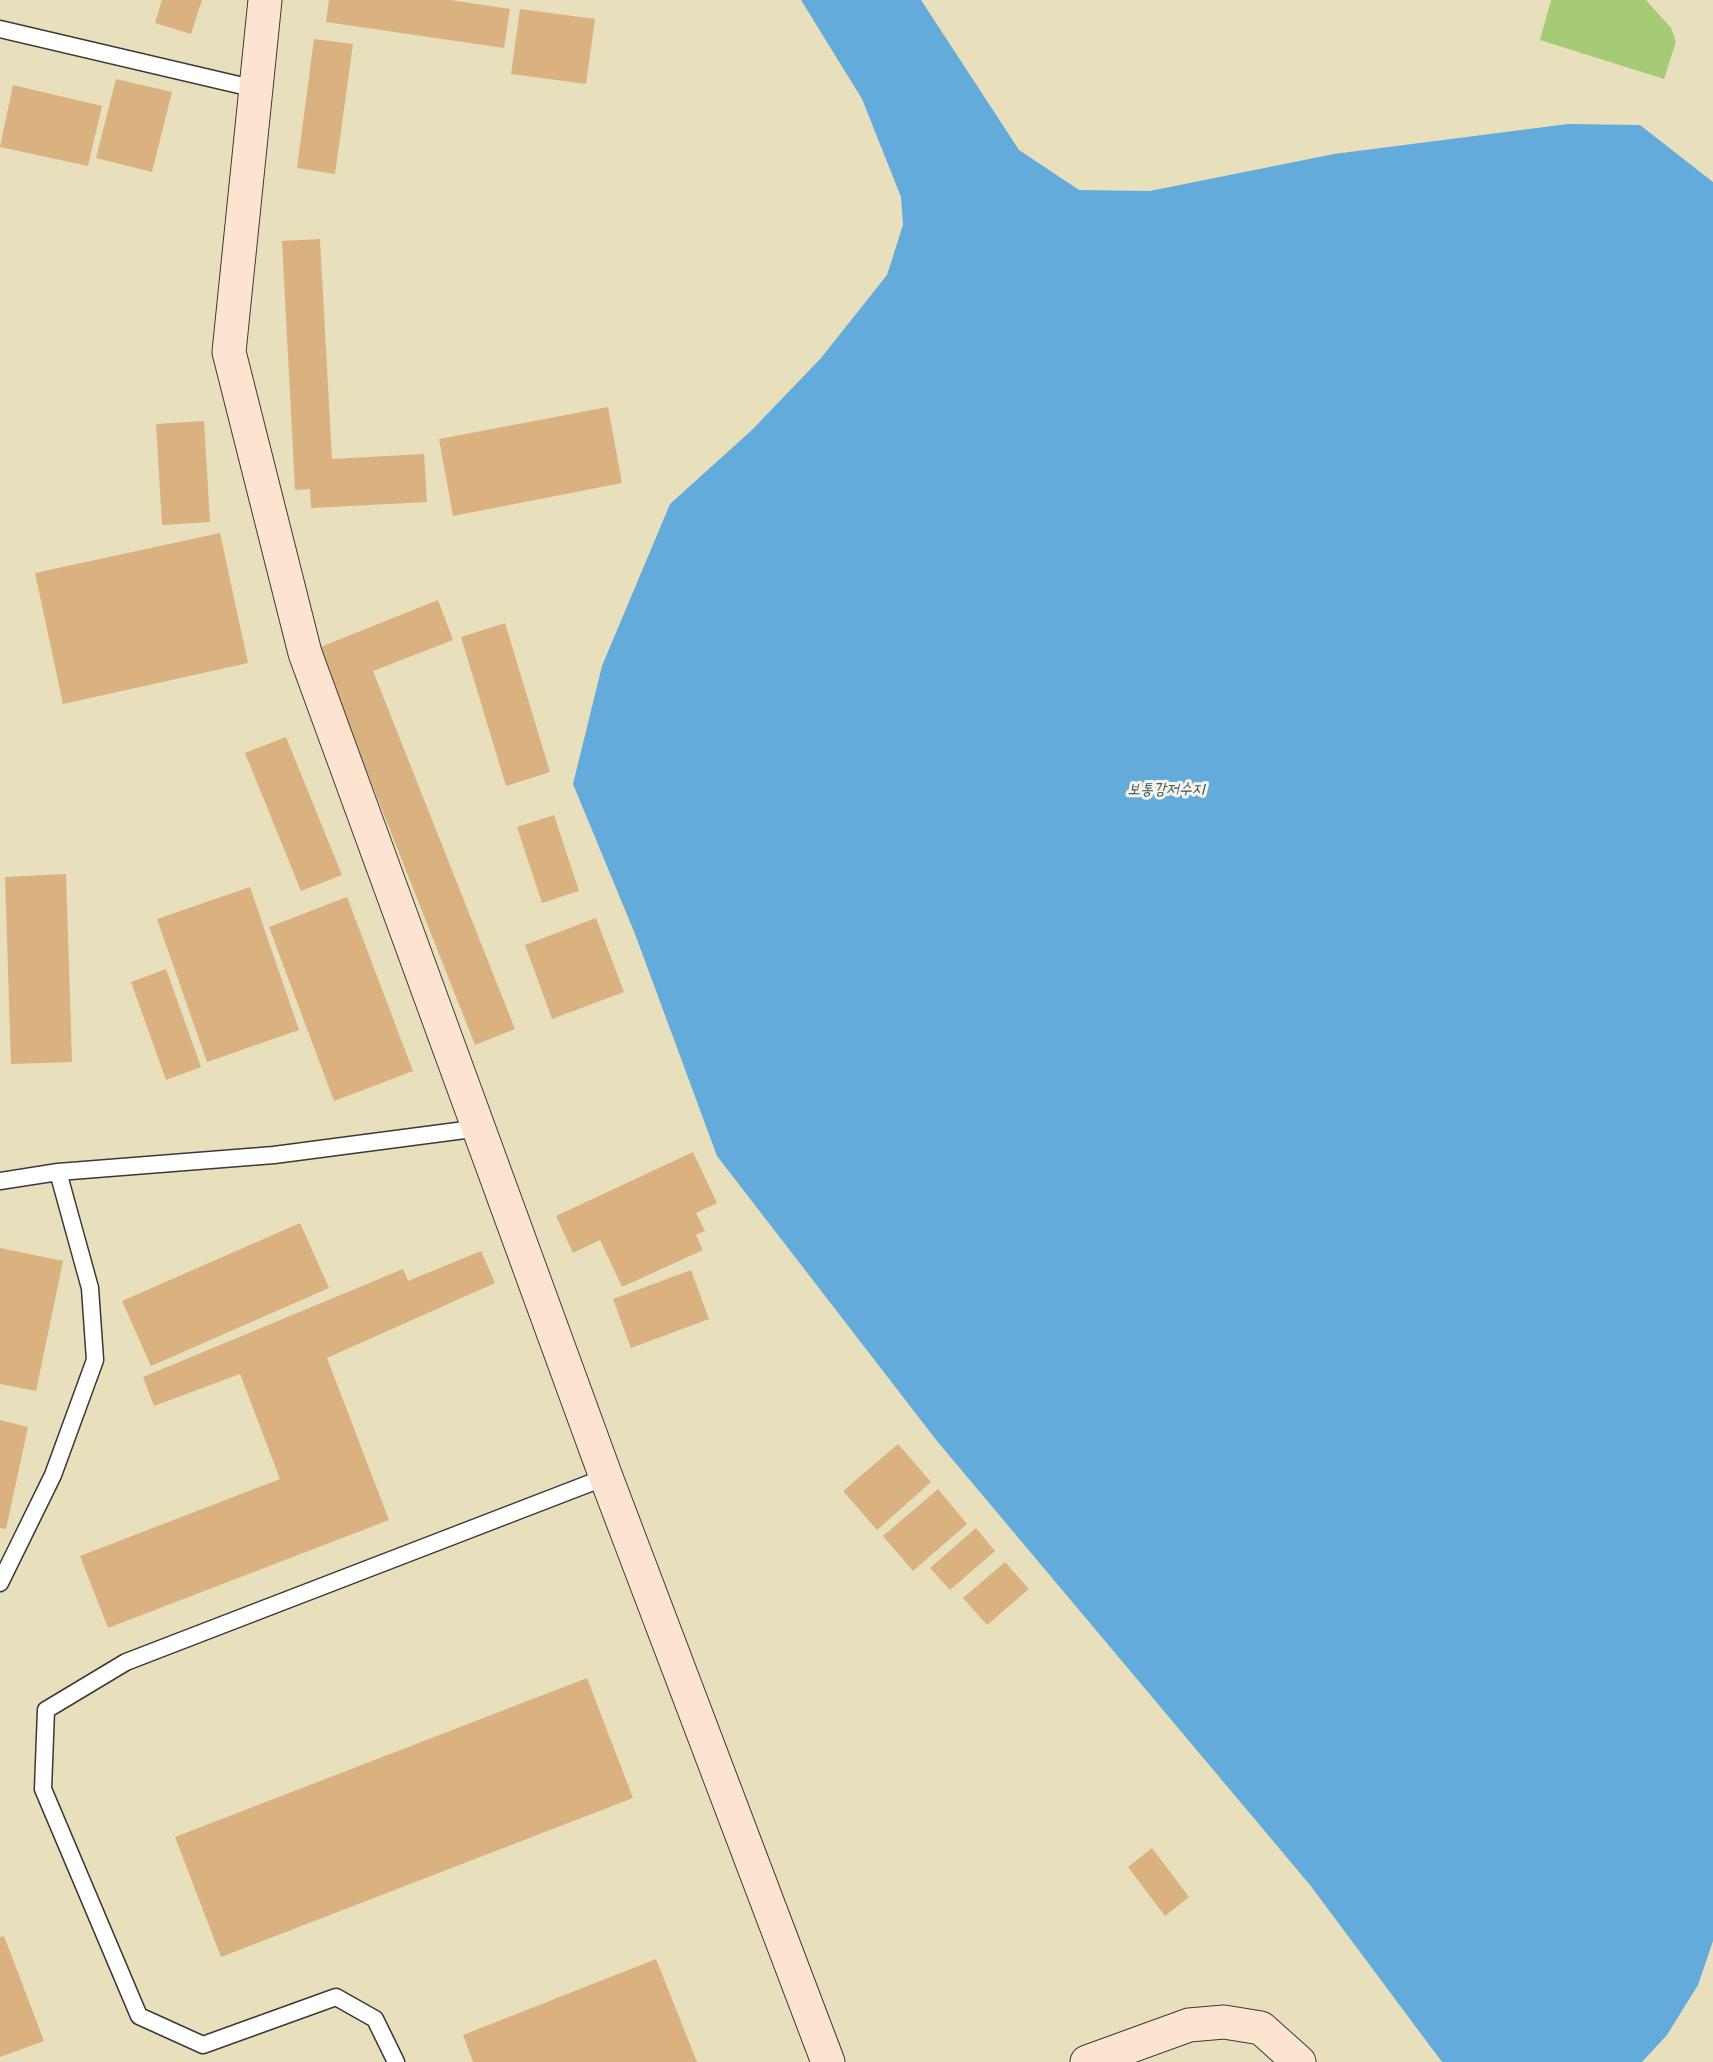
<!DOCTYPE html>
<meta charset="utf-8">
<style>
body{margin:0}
canvas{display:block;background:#e8e0bc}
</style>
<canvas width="1713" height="2062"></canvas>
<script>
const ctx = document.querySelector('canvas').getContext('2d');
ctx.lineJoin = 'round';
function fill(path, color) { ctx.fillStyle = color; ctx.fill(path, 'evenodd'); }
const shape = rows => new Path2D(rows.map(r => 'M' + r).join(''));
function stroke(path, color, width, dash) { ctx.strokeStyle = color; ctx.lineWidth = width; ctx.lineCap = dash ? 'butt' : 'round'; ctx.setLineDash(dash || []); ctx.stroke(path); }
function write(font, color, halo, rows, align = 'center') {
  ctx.font = font + ' "Playpen Sans","Poor Story",sans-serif'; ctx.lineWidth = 6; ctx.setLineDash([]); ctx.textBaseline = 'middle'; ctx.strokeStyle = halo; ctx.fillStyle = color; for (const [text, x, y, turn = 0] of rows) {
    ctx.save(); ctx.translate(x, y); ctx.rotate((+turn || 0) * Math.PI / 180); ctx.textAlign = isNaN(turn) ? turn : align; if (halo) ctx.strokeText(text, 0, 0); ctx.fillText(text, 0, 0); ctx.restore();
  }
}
const green = shape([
 [1551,0,1646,0,1671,28,1676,42,1664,79,1540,40]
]);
const water = shape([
 [801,0,921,0,1019,150,1079,190,1150,191,1334,154,1568,124,1640,125,1713,182,1713,1941,1698,1985,1667,2035,1642,2062,1442,2062,1310,1885,937,1441,717,1156,635,934,573,784,602,666,670,504,752,430,821,358,887,275,903,225,901,197,862,99]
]);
const building = shape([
 [162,0,202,0,191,34,155,23],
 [329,0,450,0,510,9,504,48,326,22],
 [520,9,595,19,586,84,511,74],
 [314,39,353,44,335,174,297,168],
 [116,79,172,92,152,172,96,158],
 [13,85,102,106,88,166,0,147],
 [320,239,332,459,424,454,427,502,311,508,310,489,295,490,282,241],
 [608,407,622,483,453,516,439,439],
 [204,421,210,522,162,525,156,424],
 [220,533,248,663,63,704,35,573],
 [438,600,453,640,373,671,515,1029,475,1045,318,648],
 [505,623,550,772,506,786,461,637],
 [286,737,342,875,301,891,245,753],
 [554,815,579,891,542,903,517,827],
 [66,874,72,1062,11,1064,5,877],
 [250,887,299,1030,207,1062,157,919],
 [347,897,413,1071,334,1101,269,927],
 [596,918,624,992,552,1019,525,945],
 [166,969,201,1067,166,1080,131,982],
 [693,1152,717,1203,696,1213,705,1231,696,1235,703,1250,622,1287,600,1240,573,1253,556,1216],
 [300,1223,329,1288,151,1366,122,1301],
 [0,1248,63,1261,36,1391,0,1384],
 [481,1251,495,1283,327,1358,389,1520,108,1628,80,1556,280,1479,240,1374,154,1406,143,1377,403,1269,408,1281],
 [691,1270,709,1319,631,1348,613,1299],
 [0,1420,28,1427,6,1529,0,1528],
 [898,1444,931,1482,877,1530,843,1491],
 [938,1489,967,1524,913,1571,883,1536],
 [976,1528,995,1551,950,1590,930,1568],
 [1005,1562,1029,1589,987,1625,963,1598],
 [587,1678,633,1798,221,1957,175,1837],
 [1152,1848,1189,1897,1165,1916,1128,1867],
 [4,1936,44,2041,0,2057,0,1937],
 [656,1959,697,2062,473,2062,463,2035]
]);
const lane = shape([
 [0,29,256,89],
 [0,1181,58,1172,274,1155,480,1128],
 [0,1583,53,1475,95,1360,90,1288,58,1172],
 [396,2062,375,2019,336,1997,203,2045,139,2016,43,1789,46,1710,126,1662,606,1477]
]);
const secondary = shape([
 [265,0,229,352,305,653,606,1477,828,2062],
 [1087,2062,1189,2025,1224,2022,1261,2028,1299,2062]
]);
const waterNames = [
 ["보통강저수지",1166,790]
];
fill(green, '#a6cb75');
fill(water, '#63abda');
fill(building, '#dab27f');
stroke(lane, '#3b3934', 19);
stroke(secondary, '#3b3934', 35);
stroke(lane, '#fff', 16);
stroke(secondary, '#fde4d1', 33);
write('italic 16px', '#385568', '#f7f3e8', waterNames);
</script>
